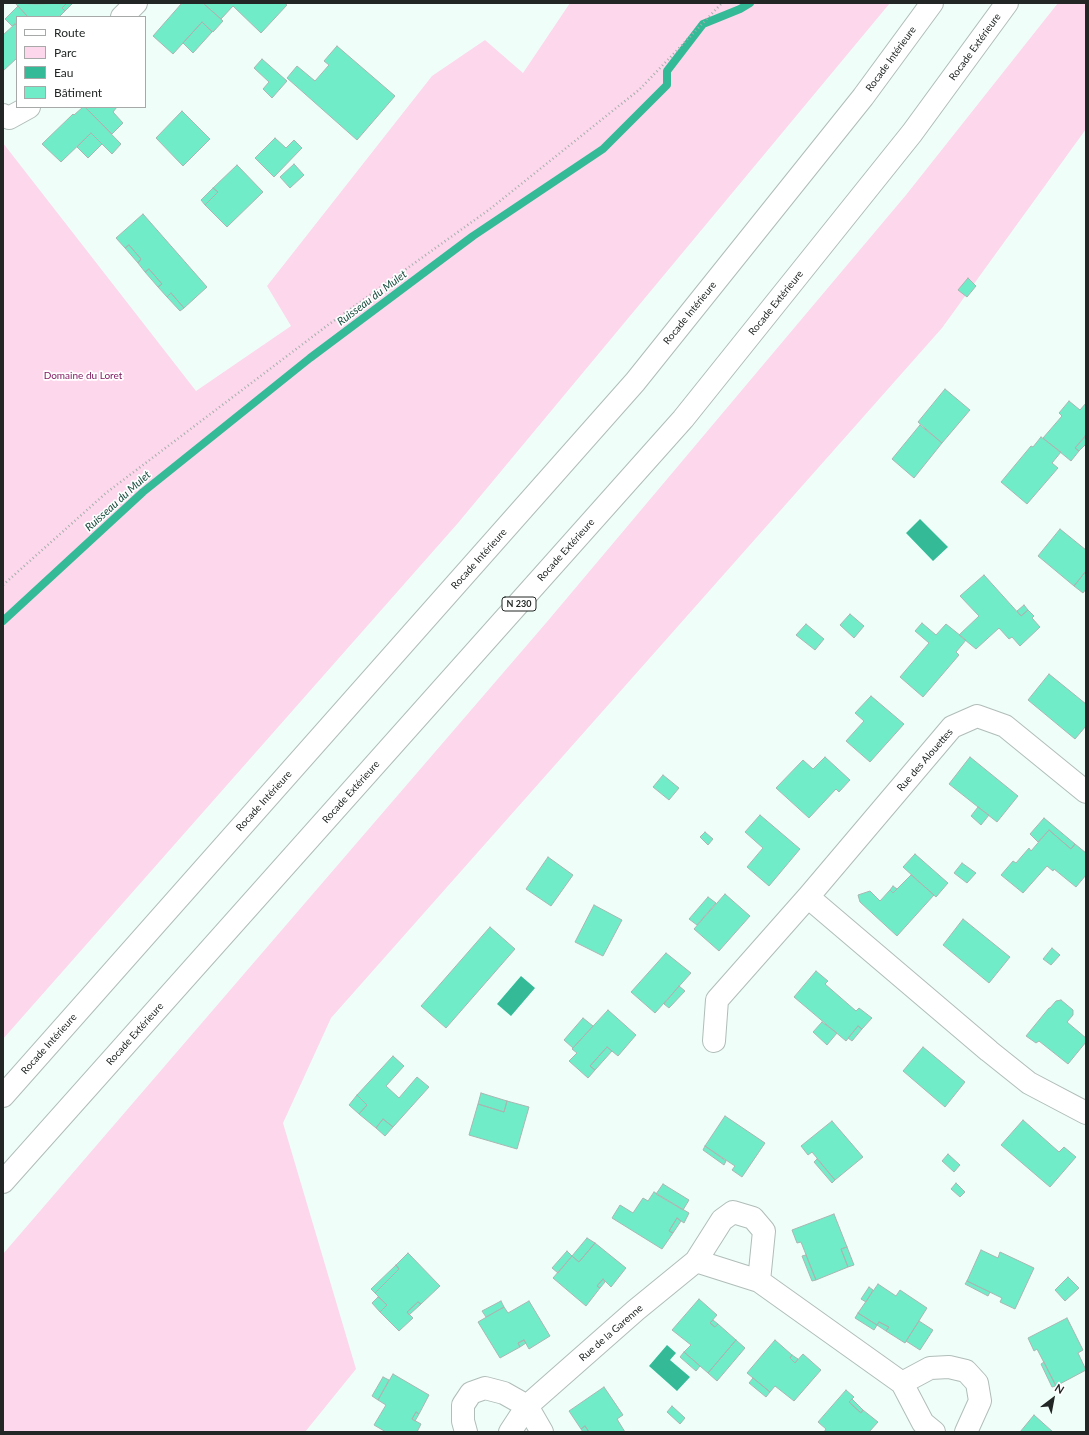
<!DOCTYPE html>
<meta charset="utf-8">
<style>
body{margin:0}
#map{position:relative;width:1089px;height:1435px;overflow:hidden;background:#f0fef9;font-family:Lato,sans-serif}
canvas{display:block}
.frame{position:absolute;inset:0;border:4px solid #222726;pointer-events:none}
.legend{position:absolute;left:16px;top:16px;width:130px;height:92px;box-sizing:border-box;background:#fff;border:1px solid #a7a9a8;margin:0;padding:5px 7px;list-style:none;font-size:12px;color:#222726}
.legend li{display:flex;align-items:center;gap:8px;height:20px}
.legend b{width:20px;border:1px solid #a7a9a8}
.north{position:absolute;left:1033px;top:1379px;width:40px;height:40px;-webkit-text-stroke:3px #fff;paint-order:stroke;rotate:32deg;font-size:11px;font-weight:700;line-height:16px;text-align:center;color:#222726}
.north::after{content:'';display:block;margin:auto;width:14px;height:18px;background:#222726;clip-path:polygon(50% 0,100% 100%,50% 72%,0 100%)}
</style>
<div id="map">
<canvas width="1089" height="1435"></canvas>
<div class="frame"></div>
<ul class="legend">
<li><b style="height:5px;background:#fff"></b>Route</li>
<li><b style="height:11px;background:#fdd7ec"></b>Parc</li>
<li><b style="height:11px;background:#35ba98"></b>Eau</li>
<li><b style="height:11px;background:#70ecc8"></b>Bâtiment</li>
</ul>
<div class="north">N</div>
</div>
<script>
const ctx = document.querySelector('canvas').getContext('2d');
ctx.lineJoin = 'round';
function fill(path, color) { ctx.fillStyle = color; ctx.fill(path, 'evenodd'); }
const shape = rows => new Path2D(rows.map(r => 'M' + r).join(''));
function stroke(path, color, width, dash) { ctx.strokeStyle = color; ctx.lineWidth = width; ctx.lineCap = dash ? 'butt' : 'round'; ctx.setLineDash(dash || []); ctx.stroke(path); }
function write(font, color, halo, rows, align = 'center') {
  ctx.font = font + ' Lato,sans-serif'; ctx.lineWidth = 3.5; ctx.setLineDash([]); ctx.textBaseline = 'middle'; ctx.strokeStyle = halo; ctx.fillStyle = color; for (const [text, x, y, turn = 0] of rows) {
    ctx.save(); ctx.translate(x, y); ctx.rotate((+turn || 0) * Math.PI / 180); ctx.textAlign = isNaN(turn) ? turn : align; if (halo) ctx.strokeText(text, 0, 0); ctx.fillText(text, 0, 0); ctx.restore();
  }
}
const green = shape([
 [570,3,890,3,458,523,3,1039,3,143,196,391,291,326,267,286,432,76,485,40,523,73],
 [1058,3,1086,3,1086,129,942,328,331,1018,283,1123,356,1369,305,1432,3,1432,3,1254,546,623,906,195]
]);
const water = shape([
 [920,519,948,547,933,561,906,533],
 [521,976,535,988,511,1016,497,1004],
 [667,1345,676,1353,670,1360,690,1377,677,1391,649,1366]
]);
const stream = shape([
 [3,621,143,492,310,358,473,236,603,149,667,85,667,71,703,24,740,9,750,3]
]);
const building = shape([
 [15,3,35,4,67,3,62,8,65,11,59,17,28,17,15,3],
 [67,3,73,3,65,11,62,8,67,3],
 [182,3,203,3,223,21,213,32,202,22,173,54,153,36,182,3],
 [203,3,284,3,287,5,261,33,233,6,221,19,203,3],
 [18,6,28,17,17,17,17,26,15,24,12,26,5,19,18,6],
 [202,22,212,32,193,53,183,43,202,22],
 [15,24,17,26,17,58,3,71,3,35,15,24],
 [337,46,395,96,357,140,287,78,297,66,315,81,329,65,324,61,337,46],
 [262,59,287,81,272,98,263,89,269,82,254,68,262,59],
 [83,107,85,107,121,144,112,154,91,133,61,162,42,144,73,114,74,115,83,107],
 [85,107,117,107,113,112,123,123,112,134,85,107],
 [182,111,210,139,183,166,156,138,182,111],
 [91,133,102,144,88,158,77,147,91,133],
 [275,138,286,148,294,140,302,148,274,177,255,158,275,138],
 [294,164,304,175,290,188,280,177,294,164],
 [237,165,263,192,227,227,205,205,218,192,213,188,237,165],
 [213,188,218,192,205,205,201,200,213,188],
 [143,214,207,287,184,308,171,293,167,297,158,287,162,284,149,269,145,272,138,263,141,259,129,245,125,248,116,238,143,214],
 [129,245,141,259,138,263,125,248,129,245],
 [149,269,162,284,158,287,145,272,149,269],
 [968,278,976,286,967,297,958,290,968,278],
 [171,293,184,308,180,311,167,297,171,293],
 [945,389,970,410,942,443,918,422,945,389],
 [1069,401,1080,410,1086,403,1086,436,1075,448,1079,451,1071,461,1043,438,1062,416,1059,413,1069,401],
 [920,425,942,443,914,478,892,459,920,425],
 [1085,436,1086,444,1079,451,1075,448,1085,436],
 [1041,437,1061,452,1052,463,1058,468,1027,504,1001,482,1031,446,1033,447,1041,437],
 [1060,529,1086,550,1086,571,1074,586,1038,556,1060,529],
 [1086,571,1086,589,1083,593,1074,586,1086,571],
 [984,575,1021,616,1028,610,1034,616,1032,618,1040,627,1020,646,1012,637,1009,639,999,628,976,649,959,635,979,616,960,596,984,575],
 [1024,605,1028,610,1021,616,1017,611,1024,605],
 [850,614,864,626,854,638,840,625,850,614],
 [922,623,936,635,946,624,966,640,956,652,959,655,923,697,900,677,929,643,915,631,922,623],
 [806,624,824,639,815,650,796,635,806,624],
 [1049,674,1086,704,1086,726,1075,739,1028,700,1049,674],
 [871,696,904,724,870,762,846,741,864,721,855,713,871,696],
 [825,757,850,780,839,792,836,789,809,818,776,788,803,760,813,769,825,757],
 [970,757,1018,796,997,822,949,784,970,757],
 [663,775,679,788,669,800,653,787,663,775],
 [978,807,989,815,981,825,971,816,978,807],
 [760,815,800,849,769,886,747,867,763,848,745,832,760,815],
 [1044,818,1075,844,1071,849,1049,830,1038,842,1030,834,1044,818],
 [1049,830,1071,849,1075,844,1086,853,1086,875,1076,887,1054,869,1053,871,1047,866,1023,893,1001,875,1013,861,1016,863,1029,848,1031,851,1049,830],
 [705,832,713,839,708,845,700,837,705,832],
 [915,854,948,883,936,897,903,867,915,854],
 [548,857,573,875,551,906,526,889,548,857],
 [962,863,976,873,967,883,954,873,962,863],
 [911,875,934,895,897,936,860,902,858,895,870,891,880,901,890,890,893,893,911,875],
 [893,886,897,889,893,893,890,890,893,886],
 [725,894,750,916,719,951,694,929,725,894],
 [708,897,716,903,697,925,689,919,708,897],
 [594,905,622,920,603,956,575,942,594,905],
 [963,919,1010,957,989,983,943,945,963,919],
 [490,927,515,949,446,1028,421,1006,490,927],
 [1052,948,1060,955,1051,965,1043,959,1052,948],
 [666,953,691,973,655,1013,631,992,666,953],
 [816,971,828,981,825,984,856,1011,859,1008,872,1018,862,1029,858,1026,846,1041,794,997,816,971],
 [679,986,685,991,669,1008,664,1004,679,986],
 [1061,1000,1073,1010,1073,1015,1067,1022,1086,1038,1086,1042,1068,1064,1039,1041,1036,1043,1026,1036,1049,1008,1050,1008,1056,1001,1061,1000],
 [608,1010,636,1035,618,1056,607,1047,590,1066,595,1070,588,1078,569,1061,577,1053,572,1049,608,1010],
 [583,1018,593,1026,573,1048,564,1040,583,1018],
 [822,1022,837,1033,827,1045,813,1032,822,1022],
 [858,1026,862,1029,852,1041,848,1038,858,1026],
 [607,1047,612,1051,595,1070,590,1066,607,1047],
 [923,1047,965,1082,945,1107,903,1071,923,1047],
 [393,1056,404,1066,386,1086,399,1098,417,1077,429,1087,393,1127,383,1119,376,1128,359,1114,367,1105,357,1095,393,1056],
 [481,1093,507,1101,504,1112,478,1104,481,1093],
 [357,1095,367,1105,359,1114,349,1105,357,1095],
 [507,1101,529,1107,517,1149,469,1135,478,1104,504,1112,507,1101],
 [725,1116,765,1143,742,1177,732,1170,735,1166,705,1146,725,1116],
 [383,1119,393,1127,385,1136,376,1128,383,1119],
 [1023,1120,1059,1152,1064,1147,1076,1157,1050,1187,1001,1145,1023,1120],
 [832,1121,863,1157,835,1180,812,1152,808,1155,801,1146,832,1121],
 [705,1146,726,1161,724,1165,703,1150,705,1146],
 [948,1154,960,1165,954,1172,942,1161,948,1154],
 [817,1159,835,1180,832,1183,814,1162,817,1159],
 [956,1183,965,1192,960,1197,951,1189,956,1183],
 [663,1184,689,1200,683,1210,656,1194,663,1184],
 [654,1192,689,1213,684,1223,677,1218,669,1231,673,1233,662,1249,612,1218,620,1205,633,1213,643,1198,648,1201,654,1192],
 [834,1214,847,1247,841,1249,848,1267,816,1280,801,1242,797,1243,792,1230,834,1214],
 [677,1218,681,1221,673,1233,669,1231,677,1218],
 [587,1238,595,1243,579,1262,572,1256,587,1238],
 [595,1243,626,1268,611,1287,603,1279,597,1286,600,1288,586,1306,553,1278,572,1256,579,1262,595,1243],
 [847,1247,854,1265,848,1267,841,1249,847,1247],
 [981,1250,998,1258,1000,1252,1034,1268,1015,1309,1000,1302,1002,1298,967,1281,981,1250],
 [567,1251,572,1256,558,1273,552,1268,567,1251],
 [408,1253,440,1286,421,1304,418,1302,407,1312,413,1318,399,1331,380,1312,387,1305,375,1293,399,1269,396,1265,408,1253],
 [806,1255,816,1280,812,1281,802,1256,806,1255],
 [396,1265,399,1269,375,1293,371,1289,396,1265],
 [1068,1277,1079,1288,1065,1301,1055,1290,1068,1277],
 [603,1279,605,1282,600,1288,597,1286,603,1279],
 [967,1281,990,1292,988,1296,965,1284,967,1281],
 [878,1284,896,1296,900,1290,927,1308,905,1343,886,1331,889,1327,879,1322,877,1325,858,1313,878,1284],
 [869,1287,873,1290,866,1302,861,1299,869,1287],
 [378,1297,387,1305,380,1312,372,1303,378,1297],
 [699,1299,717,1315,710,1323,715,1327,718,1324,736,1340,708,1373,684,1352,691,1345,672,1330,699,1299],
 [501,1301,504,1307,486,1317,482,1311,501,1301],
 [529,1301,550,1336,529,1349,524,1340,518,1343,520,1347,500,1358,478,1322,504,1307,508,1313,529,1301],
 [418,1302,421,1304,409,1315,407,1312,418,1302],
 [858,1313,877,1325,874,1330,855,1318,858,1313],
 [1067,1318,1083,1350,1078,1353,1086,1370,1056,1386,1037,1349,1034,1351,1028,1338,1067,1318],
 [713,1320,718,1324,715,1327,710,1323,713,1320],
 [919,1321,933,1330,920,1350,906,1341,919,1321],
 [879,1322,889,1327,886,1331,877,1325,879,1322],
 [524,1340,526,1343,520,1347,518,1343,524,1340],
 [736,1340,745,1348,717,1381,708,1373,736,1340],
 [775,1340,792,1355,790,1358,795,1363,803,1354,821,1370,794,1401,775,1386,770,1392,747,1373,775,1340],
 [684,1352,700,1366,696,1371,680,1357,684,1352],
 [792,1355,798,1359,795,1363,790,1358,792,1355],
 [1044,1362,1056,1386,1052,1387,1041,1364,1044,1362],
 [393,1374,429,1395,419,1414,416,1412,412,1419,421,1424,417,1432,386,1432,374,1425,386,1405,378,1400,393,1374],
 [383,1377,389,1380,378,1400,372,1396,383,1377],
 [753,1378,770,1392,766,1397,749,1383,753,1378],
 [604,1387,623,1415,617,1419,625,1432,589,1432,585,1426,581,1429,569,1411,604,1387],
 [846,1390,854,1397,849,1402,861,1413,863,1410,878,1422,869,1432,824,1432,826,1429,818,1422,846,1390],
 [852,1399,863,1410,861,1413,849,1402,852,1399],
 [672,1406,685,1418,680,1424,667,1412,672,1406],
 [416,1412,419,1414,415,1421,412,1419,416,1412],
 [1034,1415,1053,1432,1020,1432,1034,1415],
 [585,1426,589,1432,583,1432,581,1429,585,1426]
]);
const path = shape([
 [3,585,106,493,328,325,490,209,640,89,722,3]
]);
const street = shape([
 [122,17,136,3],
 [3,115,9,118,29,107],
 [1086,792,1005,726,977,716,952,727,808,897,989,1051,1029,1083,1086,1113],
 [714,1041,717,1000,808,897],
 [696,1261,722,1220,733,1212,753,1218,764,1231,759,1281],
 [902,1383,930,1368,949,1367,966,1371,977,1383,980,1401,966,1432],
 [466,1432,463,1421,463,1405,471,1393,485,1388,504,1393,527,1406,542,1432],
 [510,1432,527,1406,636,1310,696,1261,759,1281,902,1383,923,1423,934,1432]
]);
const highway = shape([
 [3,1096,635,382,863,97,932,3],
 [3,1182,683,419,912,133,1007,3]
]);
const shields = [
 [519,604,34]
];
const shieldNames = [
 ["N 230",519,604]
];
const streetNames = [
 ["Rocade Extérieure",975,47,-54],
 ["Rocade Intérieure",891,59,-54],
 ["Rocade Extérieure",776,303,-51],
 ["Rocade Intérieure",690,313,-51],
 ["Rocade Extérieure",566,550,-48],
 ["Rocade Intérieure",479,559,-48],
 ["Rue des Alouettes",925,760,-49],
 ["Rocade Extérieure",351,792,-48],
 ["Rocade Intérieure",264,801,-48],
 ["Rocade Extérieure",135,1034,-48],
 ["Rocade Intérieure",49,1044,-48],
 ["Rue de la Garenne",611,1333,-41]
];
const parkNames = [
 ["Domaine du Loret",83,376]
];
const waterNames = [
 ["Ruisseau du Mulet",372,298,-37],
 ["Ruisseau du Mulet",118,501,-42]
];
fill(green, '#fdd7ec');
fill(water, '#35ba98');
stroke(stream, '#35ba98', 8);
fill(building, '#70ecc8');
stroke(building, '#a9b6b1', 1);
stroke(street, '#b0bdb8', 24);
stroke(highway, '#b0bdb8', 24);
stroke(path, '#a4afab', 2.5, [1, 3]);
stroke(street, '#fff', 22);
stroke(highway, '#fff', 22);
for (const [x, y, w] of shields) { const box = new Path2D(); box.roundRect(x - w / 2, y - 7, w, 14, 3); ctx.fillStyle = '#fff'; ctx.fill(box); stroke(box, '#222726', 1); }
write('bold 9px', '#222726', null, shieldNames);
write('10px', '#222726', '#fff', streetNames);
write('10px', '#811c63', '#fff', parkNames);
write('italic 11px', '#1a4f40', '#fff', waterNames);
</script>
